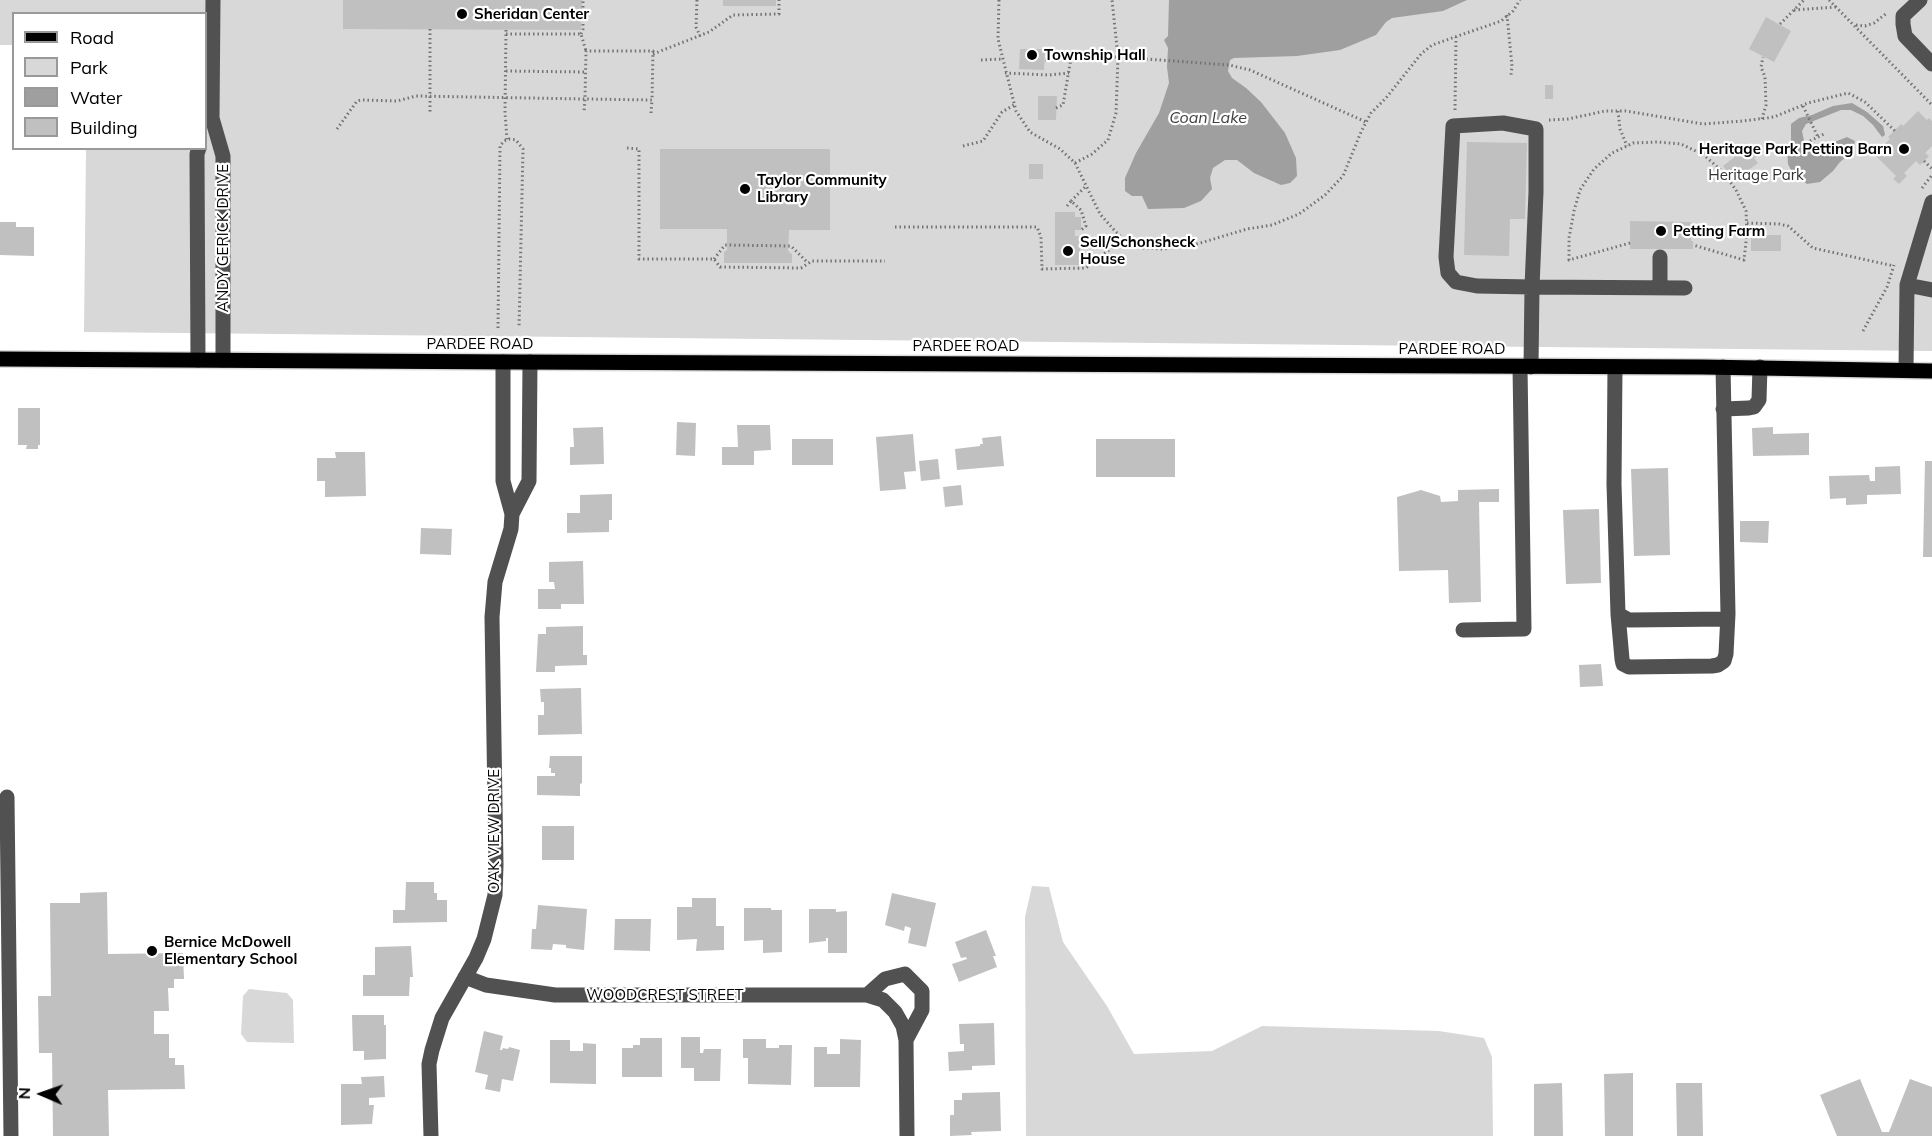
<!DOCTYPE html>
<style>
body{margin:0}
#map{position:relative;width:1932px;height:1136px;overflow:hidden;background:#fff;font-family:Mulish,sans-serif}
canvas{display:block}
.legend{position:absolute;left:12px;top:12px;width:195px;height:138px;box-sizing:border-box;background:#fff;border:2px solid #999;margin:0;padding:8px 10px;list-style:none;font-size:18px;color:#000}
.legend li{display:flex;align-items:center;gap:12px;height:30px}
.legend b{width:30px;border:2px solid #999}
.north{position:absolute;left:12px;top:1064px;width:60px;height:60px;-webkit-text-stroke:4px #fff;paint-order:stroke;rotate:272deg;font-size:16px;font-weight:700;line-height:24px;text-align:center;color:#000}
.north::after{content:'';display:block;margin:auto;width:21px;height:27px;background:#000;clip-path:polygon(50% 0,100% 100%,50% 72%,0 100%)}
</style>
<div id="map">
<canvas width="1932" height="1136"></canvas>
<ul class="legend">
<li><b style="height:8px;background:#000"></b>Road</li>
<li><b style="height:16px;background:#d8d8d8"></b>Park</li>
<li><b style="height:16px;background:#9f9f9f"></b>Water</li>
<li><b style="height:16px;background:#c0c0c0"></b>Building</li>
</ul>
<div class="north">N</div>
</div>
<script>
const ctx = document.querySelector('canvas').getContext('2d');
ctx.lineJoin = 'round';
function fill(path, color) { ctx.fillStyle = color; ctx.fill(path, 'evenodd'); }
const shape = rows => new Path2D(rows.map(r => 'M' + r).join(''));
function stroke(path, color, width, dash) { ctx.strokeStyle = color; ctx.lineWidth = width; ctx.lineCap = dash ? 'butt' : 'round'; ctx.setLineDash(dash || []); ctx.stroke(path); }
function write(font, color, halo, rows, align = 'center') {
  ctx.font = font + ' Mulish,sans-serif'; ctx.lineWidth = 4.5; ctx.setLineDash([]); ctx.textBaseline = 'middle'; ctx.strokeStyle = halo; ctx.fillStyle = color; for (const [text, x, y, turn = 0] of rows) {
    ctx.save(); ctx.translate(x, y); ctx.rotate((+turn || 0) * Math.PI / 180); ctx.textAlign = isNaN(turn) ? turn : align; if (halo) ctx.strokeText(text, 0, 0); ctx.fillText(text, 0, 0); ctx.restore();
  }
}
const green = shape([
 [0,0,1932,0,1932,351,84,332,86,149,206,148,206,14,14,14,13,45,0,45],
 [1032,886,1049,887,1063,942,1107,1006,1134,1054,1212,1051,1262,1026,1439,1031,1484,1038,1492,1057,1493,1136,1026,1136,1025,917],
 [249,989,287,993,293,1000,294,1043,247,1042,241,1034,243,996]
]);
const water = shape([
 [1169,0,1467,0,1443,11,1392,18,1386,22,1376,35,1340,50,1297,56,1234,58,1230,60,1228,71,1232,78,1246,88,1261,102,1285,133,1296,158,1297,176,1290,183,1281,185,1254,173,1237,160,1225,160,1213,168,1210,178,1212,189,1201,201,1184,208,1148,209,1142,196,1132,196,1125,191,1125,178,1136,153,1159,113,1169,83,1167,67,1168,48,1164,40,1168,36],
 [1852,103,1867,112,1883,126,1885,135,1882,137,1873,125,1863,116,1851,110,1841,110,1806,124,1802,131,1804,141,1811,149,1820,148,1847,137,1855,141,1852,152,1840,162,1833,171,1820,182,1807,184,1793,174,1788,164,1787,148,1791,144,1791,124,1799,118,1812,115,1833,106]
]);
const building = shape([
 [343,0,582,0,581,30,343,29],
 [723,0,776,0,776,6,723,6],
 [1766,17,1791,31,1774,62,1749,49],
 [1020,49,1045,49,1044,70,1019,69],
 [1545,85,1553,85,1553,99,1545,99],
 [1038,96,1057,96,1056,120,1038,120],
 [1918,111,1927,120,1929,118,1932,121,1932,146,1925,153,1929,156,1920,165,1916,161,1904,173,1907,176,1899,184,1893,179,1896,176,1874,154,1890,139,1888,137,1901,124,1903,126],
 [1467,142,1527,143,1525,219,1510,219,1509,256,1464,255],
 [1746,148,1750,153,1753,151,1757,155,1754,158,1758,163,1734,181,1723,166],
 [660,149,830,149,830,230,789,230,788,251,792,254,792,263,724,263,724,252,727,250,727,229,660,229],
 [1029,164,1043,164,1043,179,1029,179],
 [1055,212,1075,212,1075,217,1081,217,1081,230,1075,230,1075,236,1080,236,1081,265,1055,265],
 [1630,221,1691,222,1691,241,1693,241,1693,249,1630,249],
 [0,222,16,222,16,227,34,227,34,256,0,255],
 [1751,235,1781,235,1781,251,1751,251],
 [18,408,40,408,40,445,38,445,38,449,26,449,27,445,18,445],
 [677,422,696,423,695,456,676,455],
 [737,425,770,425,771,450,754,451,754,465,722,465,722,447,738,447],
 [603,427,604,464,570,465,570,447,574,447,573,428],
 [1773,427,1773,434,1809,433,1809,455,1753,456,1752,428],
 [913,434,916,471,904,472,906,489,880,491,876,437],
 [1001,436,1004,466,957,470,955,449,980,446,980,444,983,444,982,438],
 [792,439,833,439,833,465,792,465],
 [1096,439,1175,439,1175,477,1096,477],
 [335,452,365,452,366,496,325,497,325,481,317,481,317,458,336,458],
 [938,459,940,479,921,481,919,461],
 [1925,461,1932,461,1932,557,1923,557],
 [1900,466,1901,494,1867,495,1867,504,1846,505,1846,498,1830,499,1829,476,1869,475,1870,481,1875,481,1875,467],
 [1668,468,1670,555,1634,556,1631,469],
 [961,485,963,505,945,507,943,487],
 [1499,489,1499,502,1479,502,1481,602,1449,603,1448,570,1399,571,1397,497,1421,490,1440,496,1441,502,1458,501,1458,490],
 [612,494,612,520,609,520,609,532,567,533,567,513,580,513,580,495],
 [1599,509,1601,583,1566,584,1563,510],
 [1740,521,1769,521,1768,543,1740,542],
 [421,528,452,529,451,555,420,554],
 [583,561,584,604,561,604,561,609,538,609,538,589,555,589,554,582,549,582,549,562],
 [583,626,583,655,587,655,587,665,555,666,555,672,536,672,538,634,546,634,546,627],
 [1601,664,1603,686,1580,687,1579,665],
 [581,688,582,734,538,735,538,715,544,715,544,702,541,702,540,689],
 [550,756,582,756,582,783,580,784,580,796,537,795,537,776,555,776,555,773,551,773,551,768,549,768],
 [542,826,574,826,574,860,542,860],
 [406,882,434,882,434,893,437,893,437,900,447,900,447,922,393,923,393,910,405,910],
 [107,892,108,954,183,953,184,979,174,979,174,988,168,988,169,1011,154,1011,154,1034,169,1034,169,1058,175,1058,175,1065,184,1065,185,1089,108,1090,109,1136,53,1136,52,1053,39,1053,38,996,51,996,50,903,80,903,80,893],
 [892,893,936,903,926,947,908,943,911,928,905,926,904,931,885,925],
 [692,898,716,898,716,926,724,926,724,950,696,951,697,939,677,940,677,907,692,907],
 [538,905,587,909,584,950,566,948,566,945,553,944,552,950,531,949,532,929,536,929],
 [744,908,771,908,771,910,782,910,782,952,763,953,763,940,744,941],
 [809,909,836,909,836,912,847,911,847,953,828,953,828,938,826,938,826,941,809,943],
 [615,919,651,919,650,951,614,950],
 [986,930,996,956,993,956,997,967,959,982,952,964,967,959,966,957,961,958,955,942],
 [411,946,413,977,410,977,409,996,363,996,363,975,375,975,375,947],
 [352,1015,384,1015,384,1025,386,1025,386,1059,364,1060,364,1051,353,1051],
 [994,1023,995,1065,972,1066,972,1070,949,1071,948,1052,964,1051,964,1044,960,1044,959,1024],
 [484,1031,503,1036,500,1050,502,1050,503,1048,508,1049,509,1047,520,1050,513,1081,502,1079,500,1092,485,1089,488,1075,475,1072],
 [681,1037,700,1037,700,1053,703,1053,704,1049,721,1049,720,1081,694,1081,694,1068,681,1068],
 [640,1038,662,1038,662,1077,622,1077,622,1048,633,1048,633,1045,640,1045],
 [743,1039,766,1039,766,1048,779,1048,779,1045,792,1045,791,1085,748,1084,748,1058,743,1058],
 [840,1039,861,1040,860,1087,814,1087,814,1047,827,1047,827,1054,840,1054],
 [550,1040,570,1040,570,1051,583,1051,583,1043,596,1044,596,1084,550,1083],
 [1633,1073,1633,1136,1605,1136,1604,1074],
 [384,1076,385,1097,369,1098,369,1105,374,1105,372,1124,341,1125,341,1084,362,1084,361,1077],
 [1860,1079,1882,1132,1889,1132,1910,1079,1932,1087,1932,1136,1837,1136,1820,1095],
 [1562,1083,1563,1136,1534,1136,1534,1084],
 [1676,1083,1702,1083,1703,1136,1677,1136],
 [1000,1092,1001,1131,971,1132,972,1135,950,1136,950,1115,954,1115,954,1100,962,1100,962,1093]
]);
const path = shape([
 [697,0,696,27,700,36],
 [999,0,998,39,1016,111,1030,132,1060,149,1075,163,1100,214,1115,231,1123,239,1142,248,1163,249,1197,244,1247,229,1272,225,1299,214,1325,195,1343,176,1361,132,1371,113,1386,98,1421,54,1432,45,1501,21,1513,11,1520,0],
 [1829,0,1932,105],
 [1794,10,1836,7],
 [1507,15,1512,66,1511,75],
 [1780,24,1804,0],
 [1856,25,1865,26,1874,23,1887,13],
 [430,29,430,113],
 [506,30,505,112,507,140],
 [506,34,581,34,586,51],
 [581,34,583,29,583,0],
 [653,54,709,32,733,15,779,14,779,0],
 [981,60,1002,59],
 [1045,60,1071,60],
 [506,71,585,72],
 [1005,73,1049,75,1069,73],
 [1803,106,1818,137],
 [1056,108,1063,105,1071,58,1118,57,1229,65,1250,70,1366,122],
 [1455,110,1456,37],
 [1618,111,1620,129,1627,146],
 [651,113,652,100],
 [1762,119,1766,105,1765,77,1761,67,1763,57],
 [1549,120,1568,119,1605,111,1626,111,1703,124,1743,121,1774,117,1808,103,1848,93,1865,102,1895,131],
 [337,129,357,101,361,100,397,101,416,96,585,99,652,100,653,51,586,51,585,99,584,112],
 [1810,141,1826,133],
 [963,146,983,141,1002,112,1014,105],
 [627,148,639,149,639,259,714,259,720,267,801,268,812,261,885,261],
 [1924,161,1932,169],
 [1075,163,1092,154,1108,140,1116,113,1118,57,1112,0],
 [1922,188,1932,175],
 [1071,201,1086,186],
 [1067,206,1071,201,1081,210,1086,226,1081,230],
 [1747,223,1779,224,1788,226,1813,248,1894,266],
 [895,227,1037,227,1041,237,1042,269,1086,268,1123,239],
 [1630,243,1569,260,1569,238,1574,211,1580,190,1594,169,1612,153,1627,146,1633,143,1657,142,1681,144,1704,155,1722,171,1736,190,1746,211,1747,233,1744,260,1693,245],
 [714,259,725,245,791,246,808,263],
 [498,328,500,146,504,141,509,139,516,140,523,149,519,328],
 [1863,331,1887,287,1894,265]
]);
const minor = shape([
 [213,0,212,118,223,156,223,360],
 [1920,0,1903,16,1903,24,1905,36,1932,64],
 [1907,285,1932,290],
 [1660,288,1660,257],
 [198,360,197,154,199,148],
 [503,362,503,481,512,514,529,481,530,362],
 [1531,367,1532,287,1536,192,1536,129,1503,123,1453,126,1446,257,1448,273,1456,282,1477,286,1532,287,1685,288],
 [1615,367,1614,484,1618,614,1622,659,1623,664,1629,667,1712,666,1718,665,1724,661,1726,654,1728,614,1723,367],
 [1906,370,1907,285,1932,202],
 [1723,409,1749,408,1754,407,1759,400,1760,367],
 [1618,614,1629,620,1727,619],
 [1463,630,1524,629,1520,367],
 [7,797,11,1136],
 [465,977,486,985,555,995,867,995,883,1000,895,1012,903,1026,906,1040,907,1136],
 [867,995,885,979,905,974,922,991,922,1010,906,1040],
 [431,1136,429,1064,432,1050,442,1018,476,958,484,939,495,895,496,865,492,617,495,582,511,529,512,514]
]);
const major = shape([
 [0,359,518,362,1702,367,1932,371]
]);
const markers = [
 [462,14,6,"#000"],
 [1032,55,6,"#000"],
 [1904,149,6,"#000"],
 [745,189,6,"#000"],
 [1661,231,6,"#000"],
 [1068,251,6,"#000"],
 [152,951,6,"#000"]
];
const poiNames = [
 ["Sheridan Center",474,14],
 ["Township Hall",1044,55],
 ["Heritage Park Petting Barn",1892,149,"right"],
 ["Taylor Community",757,180],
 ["Library",757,197],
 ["Petting Farm",1673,231],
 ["Sell/Schonsheck",1080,242],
 ["House",1080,259],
 ["Bernice McDowell",164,942],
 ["Elementary School",164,959]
];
const parkNames = [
 ["Heritage Park",1756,175]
];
const streetNames = [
 ["ANDY GERICK DRIVE",223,238,-90],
 ["PARDEE ROAD",480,344],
 ["PARDEE ROAD",966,346],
 ["PARDEE ROAD",1452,349],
 ["OAK VIEW DRIVE",494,831,-90],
 ["WOODCREST STREET",665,995]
];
const waterNames = [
 ["Coan Lake",1208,118]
];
fill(green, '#d8d8d8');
fill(water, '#9f9f9f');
fill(building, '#c0c0c0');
stroke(major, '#dbdbdb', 18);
stroke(path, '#737373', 3, [1.5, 3]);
stroke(minor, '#515151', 15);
stroke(major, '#000', 15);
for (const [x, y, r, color] of markers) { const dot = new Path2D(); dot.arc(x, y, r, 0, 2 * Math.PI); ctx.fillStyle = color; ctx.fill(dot); stroke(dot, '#fff', 2); }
write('bold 15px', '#000', '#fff', poiNames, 'left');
write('15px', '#2f2f2f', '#fff', parkNames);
write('15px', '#000', '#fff', streetNames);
write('italic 16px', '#404040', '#fff', waterNames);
</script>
